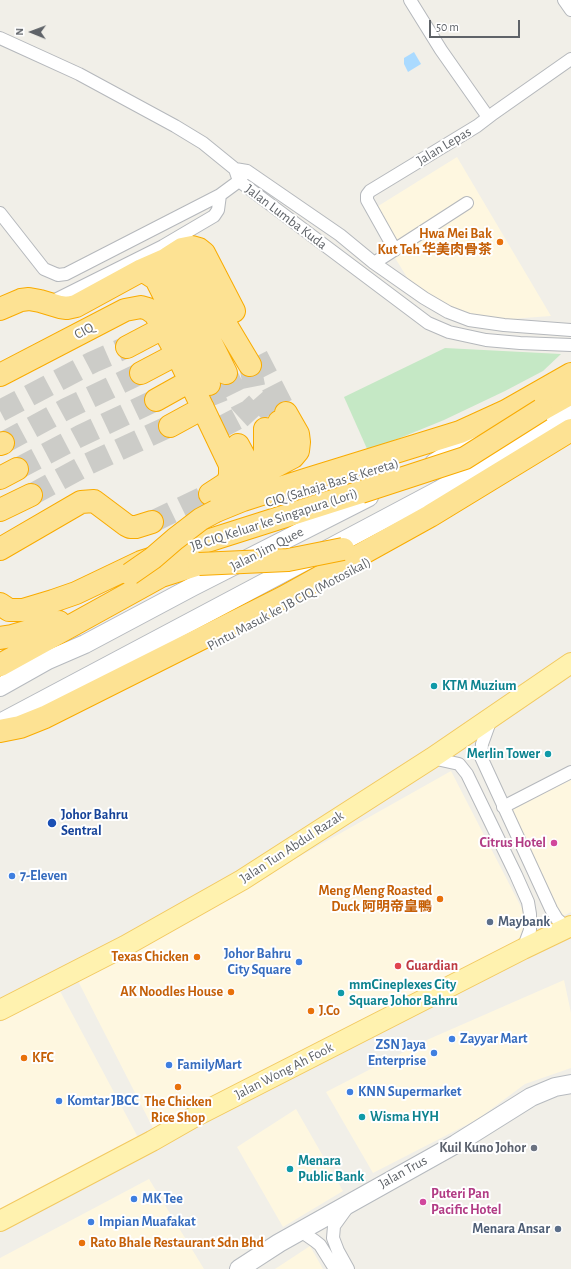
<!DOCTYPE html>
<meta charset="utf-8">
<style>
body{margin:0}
#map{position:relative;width:571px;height:1269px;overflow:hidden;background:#f1efe8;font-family:"Alegreya Sans",sans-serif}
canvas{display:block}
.north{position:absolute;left:12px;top:12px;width:40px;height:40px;-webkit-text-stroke:3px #fff;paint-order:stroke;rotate:271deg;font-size:11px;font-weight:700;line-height:16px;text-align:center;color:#5f6368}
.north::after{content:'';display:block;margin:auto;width:14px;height:18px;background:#5f6368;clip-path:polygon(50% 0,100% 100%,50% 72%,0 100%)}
.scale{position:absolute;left:429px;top:20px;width:91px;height:18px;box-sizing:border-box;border:2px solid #5f6368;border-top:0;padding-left:5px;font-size:12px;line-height:14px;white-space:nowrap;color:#5f6368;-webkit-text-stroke:3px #fff;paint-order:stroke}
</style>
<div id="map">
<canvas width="571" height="1269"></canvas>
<div class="north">N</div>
<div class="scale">50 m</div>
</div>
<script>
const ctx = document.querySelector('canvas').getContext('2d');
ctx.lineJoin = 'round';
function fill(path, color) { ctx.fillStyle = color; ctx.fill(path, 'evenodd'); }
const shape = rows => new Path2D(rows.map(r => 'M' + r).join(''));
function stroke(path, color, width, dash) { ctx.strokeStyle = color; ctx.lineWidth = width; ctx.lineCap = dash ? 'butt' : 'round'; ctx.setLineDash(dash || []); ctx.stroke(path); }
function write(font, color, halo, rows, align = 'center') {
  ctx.font = font + ' "Alegreya Sans","Noto Sans SC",sans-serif'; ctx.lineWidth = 4; ctx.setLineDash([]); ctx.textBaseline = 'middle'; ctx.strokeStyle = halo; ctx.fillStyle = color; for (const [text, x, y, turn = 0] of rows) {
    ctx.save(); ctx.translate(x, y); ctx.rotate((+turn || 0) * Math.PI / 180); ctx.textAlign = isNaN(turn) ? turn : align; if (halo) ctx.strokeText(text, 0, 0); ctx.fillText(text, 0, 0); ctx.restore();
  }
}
const commercial = shape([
 [457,157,551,316,497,320,462,314,415,290,367,213],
 [451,771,535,934,156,1134,78,981],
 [571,780,571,912,555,920,508,811],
 [564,980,571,1013,571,1068,525,1084,478,1119,373,1173,326,1092,429,1039],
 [60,991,141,1143,0,1214,0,1022],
 [296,1109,343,1191,283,1227,237,1147],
 [149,1179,204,1269,0,1269,0,1258],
 [310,1246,323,1269,275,1269]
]);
const green = shape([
 [445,348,561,354,543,371,505,391,444,420,368,451,344,397]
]);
const water = shape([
 [414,52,421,64,408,72,404,64,404,58]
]);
const highwayTunnel = shape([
 [257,356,286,413],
 [250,365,256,396,279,422],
 [226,373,241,403,265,429],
 [209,384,220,411,238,445],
 [0,411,93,362,127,347],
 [3,443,66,409,141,373],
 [17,469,80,436,156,400],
 [31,495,88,464,170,426],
 [152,522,210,494]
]);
const street = shape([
 [410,0,441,50,488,117],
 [564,0,571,10],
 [0,38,79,74,175,126,203,143,235,169],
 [235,169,239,181,428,323,449,332,486,340,520,343,571,345],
 [235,169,247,171,340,235,374,263,424,298,448,312,469,320,504,325,571,330],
 [0,213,44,269,58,275,66,274,220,195,239,181,243,175],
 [395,250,367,200,367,195,370,191,477,126,494,113,571,59],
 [374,263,467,203],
 [49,303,163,246,214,216,218,210,220,195],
 [491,719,482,744,481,757,551,909,557,919,567,928],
 [432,758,459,764,467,774,516,875,528,902,530,914,530,930,523,949],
 [503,807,571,772],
 [347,1208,334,1226,333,1238,338,1251,348,1269],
 [296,1233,305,1234,315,1241,320,1245,335,1269]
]);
const secondary = shape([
 [434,463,497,424],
 [0,687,48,660,85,644,192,587,369,497],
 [0,723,439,490,571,413],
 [239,1269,279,1243,456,1144,531,1097,555,1087,571,1084]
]);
const primary = shape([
 [0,1010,125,946,242,880,432,758,571,663],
 [0,1221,152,1141,194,1117,523,949,571,926]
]);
const highway = shape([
 [168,258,182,249,192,247,199,249,204,253,234,311],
 [156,264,162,263,168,265,174,268,226,373],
 [142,270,156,279,209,384],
 [0,309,21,300,29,299,40,301,60,307,67,308,76,306,142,270,167,259,177,257,184,259,189,263,250,365],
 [127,347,163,328],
 [141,373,177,354],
 [0,375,125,310,141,307,148,309,155,314,177,354,230,465,230,476,227,483,210,494],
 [156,400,190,381],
 [541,410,571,393],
 [170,426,203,408],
 [0,444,3,443],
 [238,445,245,458,246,467,245,475,239,481],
 [276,466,293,457,298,451,299,442,298,434,286,413],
 [259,472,265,464,265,429],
 [0,478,17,469],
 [220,489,276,466,281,459,282,450,279,422],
 [0,510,31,495],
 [216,511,243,500,305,480,460,432,506,411,571,374],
 [0,549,81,502,94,501,126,525,130,527,136,527,152,522],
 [0,604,9,610,23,610,53,601,76,593,141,562,361,492],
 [0,638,12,636,59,622],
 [0,665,161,576,199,564],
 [0,731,20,727,45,717,284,597,430,516,571,430]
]);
const highwayBridge = shape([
 [361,492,465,458,541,410],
 [199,564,288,560,343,549],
 [130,574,153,558,175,539,201,519,216,511]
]);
const markers = [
 [500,242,4,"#e8710a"],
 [434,686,4,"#0f9aa8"],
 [548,754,4,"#0f9aa8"],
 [52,823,5,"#1a4fb4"],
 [554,843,4,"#d1479c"],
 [12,876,4,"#3f7fe0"],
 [440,899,4,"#e8710a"],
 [490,922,4,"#5c6f8a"],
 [197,957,4,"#e8710a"],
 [299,962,4,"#3f7fe0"],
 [398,966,4,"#e0444e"],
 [231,992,4,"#e8710a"],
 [341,993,4,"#0f9aa8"],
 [311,1011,4,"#e8710a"],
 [452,1039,4,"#3f7fe0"],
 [434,1053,4,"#3f7fe0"],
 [24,1058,4,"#e8710a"],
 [169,1065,4,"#3f7fe0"],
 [178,1087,4,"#e8710a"],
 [350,1092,4,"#3f7fe0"],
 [59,1101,4,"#3f7fe0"],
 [362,1117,4,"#0f9aa8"],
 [534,1148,4,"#6b7280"],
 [290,1169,4,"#0f9aa8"],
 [134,1199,4,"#3f7fe0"],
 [423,1202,4,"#d1479c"],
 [91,1222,4,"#3f7fe0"],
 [558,1229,4,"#5c6f8a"],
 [82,1243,4,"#e8710a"]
];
const streetNames = [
 ["Jalan Lepas",444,146,-31],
 ["Jalan Lumba Kuda",286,217,37],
 ["CIQ",84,331,-28],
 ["CIQ (Sahaja Bas & Kereta)",332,483,-17],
 ["JB CIQ Keluar ke Singapura (Lori)",274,520,-18],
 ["Jalan Jim Quee",267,549,-27],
 ["Pintu Masuk ke JB CIQ (Motosikal)",289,604,-28],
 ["Jalan Tun Abdul Razak",292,847,-33],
 ["Jalan Wong Ah Fook",284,1071,-27],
 ["Jalan Trus",403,1172,-29]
];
const foodNames = [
 ["Hwa Mei Bak",492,234],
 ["Kut Teh 华美肉骨茶",492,250],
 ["Meng Meng Roasted",432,891],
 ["Duck 阿明帝皇鴨",432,907],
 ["Texas Chicken",189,957],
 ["AK Noodles House",223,992],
 ["J.Co",319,1011,"left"],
 ["KFC",32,1058,"left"],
 ["The Chicken",178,1102,"center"],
 ["Rice Shop",178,1118,"center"],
 ["Rato Bhale Restaurant Sdn Bhd",90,1243,"left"]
];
const cultureNames = [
 ["KTM Muzium",442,686],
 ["Merlin Tower",540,754,"right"],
 ["mmCineplexes City",349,985],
 ["Square Johor Bahru",349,1001],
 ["Wisma HYH",370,1117],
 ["Menara",298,1161],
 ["Public Bank",298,1177]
];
const transitNames = [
 ["Johor Bahru",61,815],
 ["Sentral",61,831]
];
const hotelNames = [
 ["Citrus Hotel",546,843],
 ["Puteri Pan",431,1194,"left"],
 ["Pacific Hotel",431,1210,"left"]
];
const shopNames = [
 ["7-Eleven",20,876],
 ["Johor Bahru",291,954,"right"],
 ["City Square",291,970,"right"],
 ["Zayyar Mart",460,1039],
 ["ZSN Jaya",426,1045,"right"],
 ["Enterprise",426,1061,"right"],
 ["FamilyMart",177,1065],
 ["KNN Supermarket",358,1092],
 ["Komtar JBCC",67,1101],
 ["MK Tee",142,1199],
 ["Impian Muafakat",99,1222]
];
const serviceNames = [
 ["Maybank",498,922],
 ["Menara Ansar",550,1229,"right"]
];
const healthNames = [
 ["Guardian",406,966]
];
const worshipNames = [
 ["Kuil Kuno Johor",526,1148]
];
fill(commercial, '#fef7e0');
fill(green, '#c5e8c5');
fill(water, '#aadaff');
stroke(highwayTunnel, '#ccccc8', 22, [22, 11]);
stroke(street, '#b5b8bc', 14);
stroke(secondary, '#b6babf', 20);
stroke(primary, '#f2c960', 22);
stroke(highway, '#f9ab00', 24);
stroke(street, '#fff', 12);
stroke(secondary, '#fff', 18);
stroke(primary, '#fff2af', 20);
stroke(highway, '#fde293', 22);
stroke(highwayBridge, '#f9ab00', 24, []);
stroke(highwayBridge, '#fde293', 22);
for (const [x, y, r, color] of markers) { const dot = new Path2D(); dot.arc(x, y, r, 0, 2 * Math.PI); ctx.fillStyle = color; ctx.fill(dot); stroke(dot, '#fff', 1.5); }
write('14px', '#5f6368', '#fff', streetNames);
write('bold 14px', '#c56008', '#fff', foodNames, 'right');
write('bold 14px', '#0d838f', '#fff', cultureNames, 'left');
write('bold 14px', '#164399', '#fff', transitNames, 'left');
write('bold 14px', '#b23c85', '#fff', hotelNames, 'right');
write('bold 14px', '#366cbe', '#fff', shopNames, 'left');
write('bold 14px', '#4e5e75', '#fff', serviceNames, 'left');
write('bold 14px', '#be3a42', '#fff', healthNames, 'left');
write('bold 14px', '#5b616d', '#fff', worshipNames, 'right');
</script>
